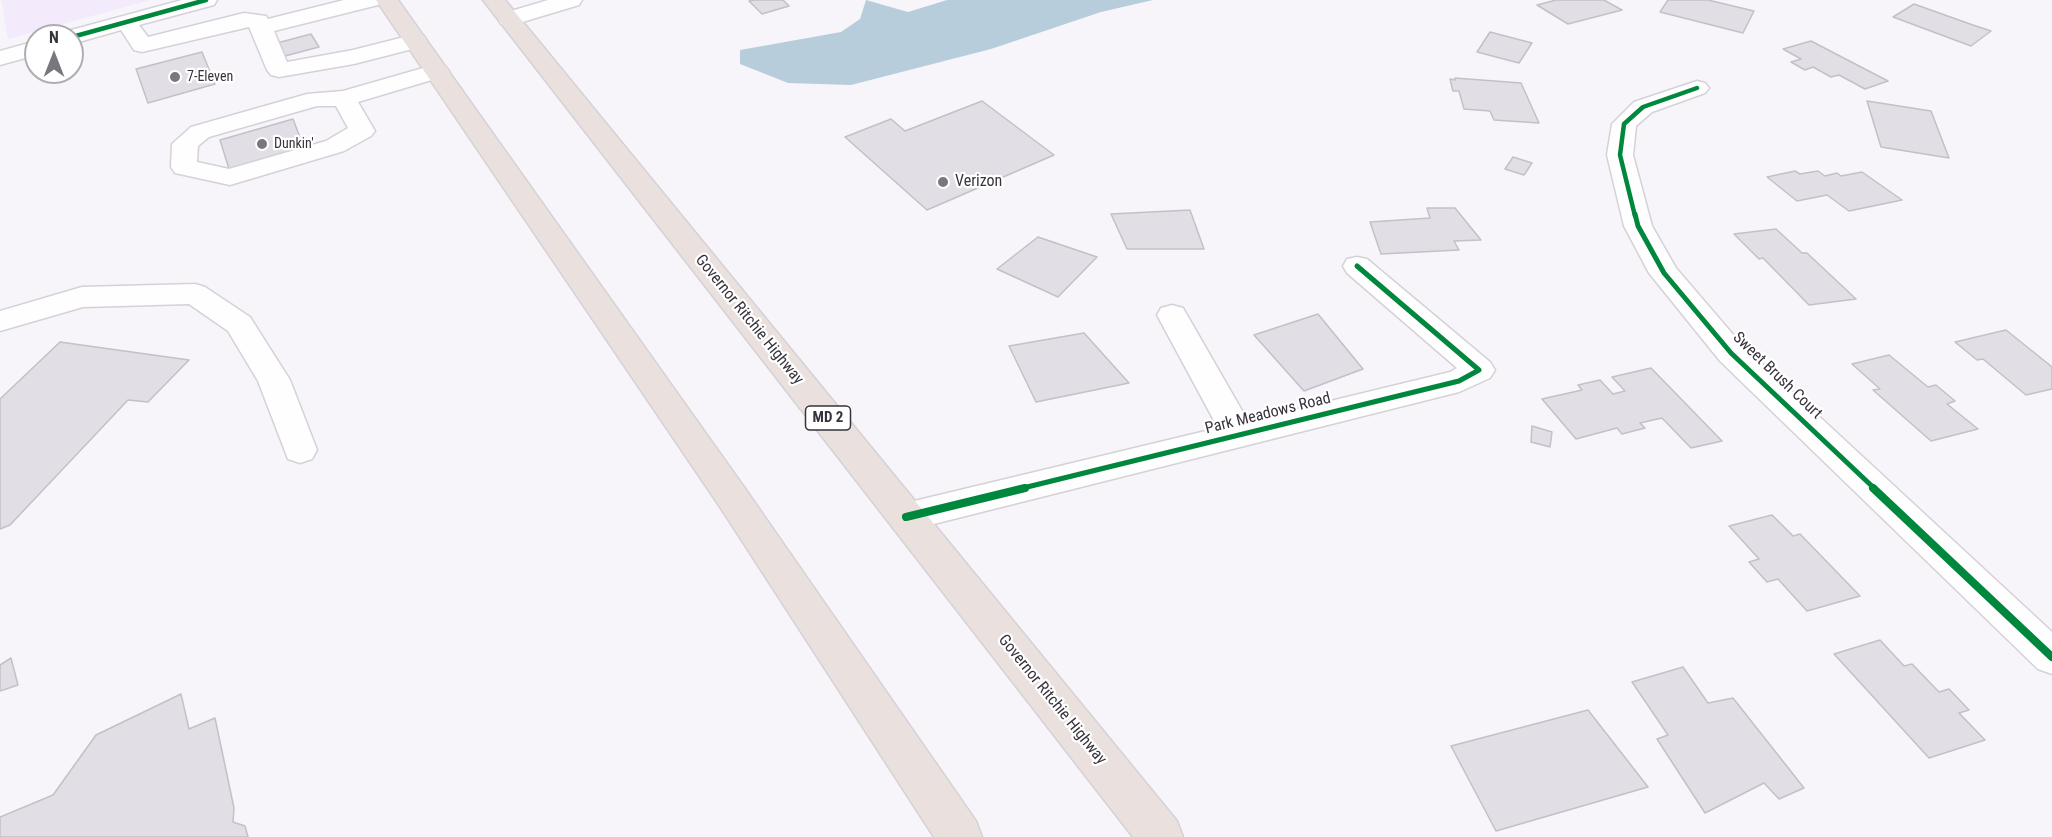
<!DOCTYPE html>
<style>
body{margin:0}
#map{position:relative;width:2052px;height:837px;overflow:hidden;background:#f7f5fa;font-family:"Roboto Condensed",sans-serif}
canvas{display:block}
.north{position:absolute;left:24px;top:24px;width:60px;height:60px;box-sizing:border-box;background:#fff;border:2px solid #afadb1;border-radius:50%;rotate:0deg;font-size:16px;font-weight:700;line-height:24px;text-align:center;color:#37323c}
.north::after{content:'';display:block;margin:auto;width:21px;height:27px;background:#7a767e;clip-path:polygon(50% 0,100% 100%,50% 72%,0 100%)}
</style>
<div id="map">
<canvas width="2052" height="837"></canvas>
<div class="north">N</div>
</div>
<script>
const ctx = document.querySelector('canvas').getContext('2d');
ctx.lineJoin = 'round';
function fill(path, color) { ctx.fillStyle = color; ctx.fill(path, 'evenodd'); }
const shape = rows => new Path2D(rows.map(r => 'M' + r).join(''));
function stroke(path, color, width, dash) { ctx.strokeStyle = color; ctx.lineWidth = width; ctx.lineCap = dash ? 'butt' : 'round'; ctx.setLineDash(dash || []); ctx.stroke(path); }
function write(font, color, halo, rows, align = 'center') {
  ctx.font = font + ' "Roboto Condensed",sans-serif'; ctx.lineWidth = 4.5; ctx.setLineDash([]); ctx.textBaseline = 'middle'; ctx.strokeStyle = halo; ctx.fillStyle = color; for (const [text, x, y, turn = 0] of rows) {
    ctx.save(); ctx.translate(x, y); ctx.rotate((+turn || 0) * Math.PI / 180); ctx.textAlign = isNaN(turn) ? turn : align; if (halo) ctx.strokeText(text, 0, 0); ctx.fillText(text, 0, 0); ctx.restore();
  }
}
const built = shape([
 [1,0,151,0,8,39]
]);
const water = shape([
 [866,0,908,12,947,0,1153,0,1101,12,991,49,851,85,788,83,740,64,740,50,841,32,860,19]
]);
const building = shape([
 [754,0,783,0,789,6,762,14,749,1,754,0],
 [1556,0,1604,0,1622,10,1568,24,1537,5,1556,0],
 [1668,0,1708,0,1754,11,1743,33,1660,12,1668,0],
 [1914,4,1970,24,1991,31,1971,46,1893,17,1914,4],
 [1490,32,1532,43,1519,63,1477,52,1490,32],
 [311,34,319,47,285,56,277,43,311,34],
 [1811,41,1888,81,1865,89,1839,75,1831,77,1813,67,1805,70,1791,62,1801,59,1783,49,1811,41],
 [202,52,215,84,148,103,136,69,202,52],
 [1455,78,1521,83,1539,123,1494,120,1490,111,1464,109,1459,91,1453,91,1450,79,1455,80,1455,78],
 [982,101,1054,155,927,210,845,137,891,119,905,131,982,101],
 [1867,101,1931,111,1949,158,1881,147,1867,101],
 [293,119,304,148,229,169,220,140,293,119],
 [1513,157,1532,163,1524,175,1505,169,1513,157],
 [1795,171,1800,174,1818,171,1825,176,1837,173,1841,176,1862,172,1902,200,1849,211,1827,195,1797,201,1767,177,1795,171],
 [1427,208,1455,208,1481,240,1454,241,1459,250,1381,254,1370,222,1430,218,1427,208],
 [1190,210,1204,249,1127,249,1111,214,1190,210],
 [1776,229,1802,253,1807,253,1856,299,1809,305,1763,258,1759,259,1734,234,1776,229],
 [1038,237,1097,257,1058,297,997,269,1038,237],
 [1318,314,1363,369,1304,391,1254,335,1318,314],
 [2006,330,2052,367,2052,389,2026,395,1983,359,1977,360,1955,342,2006,330],
 [1084,333,1129,383,1036,402,1009,346,1084,333],
 [60,342,189,360,148,402,128,400,10,525,0,529,0,399,60,342],
 [1889,355,1928,387,1936,385,1955,401,1947,404,1978,429,1931,441,1873,390,1880,389,1852,364,1889,355],
 [1651,368,1722,441,1691,448,1662,418,1640,423,1645,428,1622,434,1617,428,1576,439,1542,399,1582,390,1578,385,1600,380,1613,394,1625,391,1612,377,1651,368],
 [1532,426,1552,432,1550,447,1531,442,1532,426],
 [1772,515,1793,536,1800,534,1860,596,1807,611,1778,579,1767,582,1749,562,1759,559,1729,526,1772,515],
 [1880,640,1904,666,1912,664,1939,692,1949,689,1969,710,1959,713,1985,740,1929,758,1834,654,1880,640],
 [11,658,18,685,0,691,0,665,11,658],
 [1683,667,1708,703,1733,698,1804,788,1779,799,1764,783,1705,813,1657,739,1668,735,1632,682,1683,667],
 [181,694,189,729,215,718,234,808,233,822,245,826,248,837,0,837,0,817,53,795,96,735,181,694],
 [1588,710,1648,787,1496,831,1451,746,1588,710]
]);
const minor = shape([
 [182,0,217,0,214,5,139,25,148,37,244,13,266,16,268,19,344,0,381,0,378,5,274,31,287,62,353,50,416,34,424,36,427,41,424,46,354,64,279,77,271,75,267,70,249,27,142,52,134,50,121,30,72,44,72,36,61,36,64,32,182,0],
 [548,0,582,0,579,5,509,26,501,24,498,19,501,14,548,0],
 [36,41,36,55,0,65,0,51,36,41],
 [437,64,445,66,449,71,445,76,358,102,375,131,371,136,344,151,230,185,175,173,171,167,172,144,191,127,307,94,343,91,437,64],
 [317,106,336,106,348,128,326,141,229,169,197,162,198,146,209,137,317,106],
 [1697,81,1705,83,1709,88,1705,93,1652,112,1636,126,1633,155,1652,226,1676,268,1742,345,2052,632,2052,674,2038,669,1720,361,1649,273,1624,226,1607,155,1612,124,1634,102,1697,81],
 [1357,257,1367,259,1490,362,1495,370,1490,378,1459,392,906,531,893,527,888,517,893,507,906,503,1218,428,1157,315,1161,308,1172,305,1183,308,1248,421,1450,372,1457,368,1347,273,1343,266,1347,259,1357,257],
 [195,284,205,287,250,317,290,380,317,450,312,459,300,463,288,459,258,381,228,331,189,304,83,307,0,331,0,311,82,287,195,284]
]);
const highway = shape([
 [376,0,398,0,744,487,976,821,982,837,934,837,720,507,376,0],
 [483,0,505,0,1177,821,1183,837,1133,837,483,0]
]);
const cyclewayFar2 = shape([
 [72,37,206,0],
 [1635,216,1620,155,1624,124,1643,107,1697,88]
]);
const cyclewayFar1 = shape([
 [1635,214,1638,226,1664,273,1731,353,1875,489],
 [1019,489,1459,381,1479,370,1357,266]
]);
const cycleway = shape([
 [1873,488,2052,657],
 [906,517,1025,488]
]);
const markers = [
 [175,77,6,"#7a767e"],
 [262,144,6,"#7a767e"],
 [943,182,6,"#7a767e"]
];
const farPoinames = [
 ["7-Eleven",187,77],
 ["Dunkin'",274,144]
];
const shields = [
 [828,418,45]
];
const shieldNames = [
 ["MD 2",828,418]
];
const poiNames = [
 ["Verizon",955,182]
];
const streetNames = [
 ["Governor Ritchie Highway",749,320,51],
 ["Sweet Brush Court",1777,376,44],
 ["Park Meadows Road",1268,414,-14],
 ["Governor Ritchie Highway",1052,700,51]
];
fill(built, '#f3ebfc');
fill(water, '#b7cddb');
fill(building, '#e1dee5');
stroke(building, '#c3c0c7', 1.5);
stroke(minor, '#d4d1d8', 3);
stroke(highway, '#d4d2d6', 3);
fill(minor, '#fefefe');
fill(highway, '#eae1df');
stroke(cyclewayFar2, '#00873e', 4.5);
stroke(cyclewayFar1, '#00873e', 5);
stroke(cycleway, '#00873e', 8);
for (const [x, y, r, color] of markers) { const dot = new Path2D(); dot.arc(x, y, r, 0, 2 * Math.PI); ctx.fillStyle = color; ctx.fill(dot); stroke(dot, '#fff', 2); }
write('14px', '#37323c', '#fff', farPoinames, 'left');
for (const [x, y, w] of shields) { const box = new Path2D(); box.roundRect(x - w / 2, y - 12, w, 24, 4.5); ctx.fillStyle = '#fff'; ctx.fill(box); stroke(box, '#37323c', 1.5); }
write('bold 15px', '#37323c', null, shieldNames);
write('16px', '#37323c', '#fff', poiNames, 'left');
write('16px', '#37323c', '#fff', streetNames);
</script>
